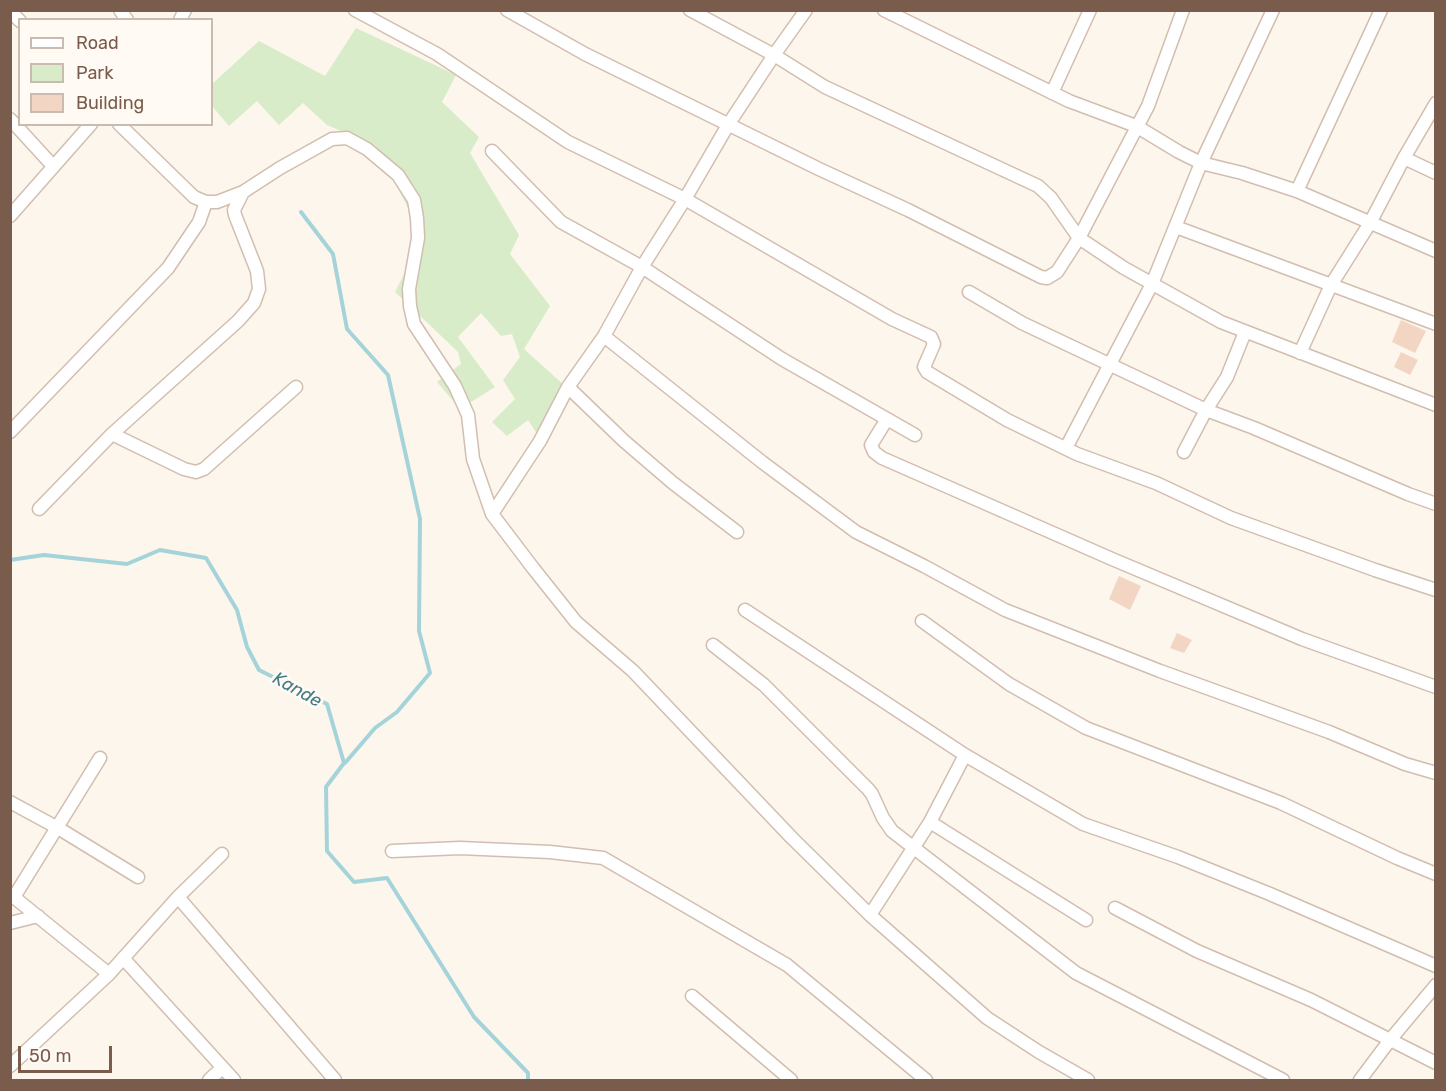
<!DOCTYPE html>
<style>
body{margin:0}
#map{position:relative;width:1446px;height:1091px;overflow:hidden;background:#fdf6ec;font-family:Rubik,sans-serif}
canvas{display:block}
.frame{position:absolute;inset:0;border:12px solid #7a5c4d;pointer-events:none}
.legend{position:absolute;left:18px;top:18px;width:195px;height:108px;box-sizing:border-box;background:#fffaf3;border:2px solid #cabbb1;margin:0;padding:8px 10px;list-style:none;font-size:18px;color:#7a5c4d}
.legend li{display:flex;align-items:center;gap:12px;height:30px}
.legend b{width:30px;border:2px solid #cabbb1}
.scale{position:absolute;left:18px;top:1046px;width:94px;height:27px;box-sizing:border-box;border:3px solid #7a5c4d;border-top:0;padding-left:8px;font-size:18px;line-height:21px;white-space:nowrap;color:#7a5c4d;-webkit-text-stroke:4px #fffaf3;paint-order:stroke}
</style>
<div id="map">
<canvas width="1446" height="1091"></canvas>
<div class="frame"></div>
<ul class="legend">
<li><b style="height:8px;background:#fff"></b>Road</li>
<li><b style="height:16px;background:#d8ecc9"></b>Park</li>
<li><b style="height:16px;background:#f3d5c3"></b>Building</li>
</ul>
<div class="scale">50 m</div>
</div>
<script>
const ctx = document.querySelector('canvas').getContext('2d');
ctx.lineJoin = 'round';
function fill(path, color) { ctx.fillStyle = color; ctx.fill(path, 'evenodd'); }
const shape = rows => new Path2D(rows.map(r => 'M' + r).join(''));
function stroke(path, color, width, dash) { ctx.strokeStyle = color; ctx.lineWidth = width; ctx.lineCap = dash ? 'butt' : 'round'; ctx.setLineDash(dash || []); ctx.stroke(path); }
function write(font, color, halo, rows, align = 'center') {
  ctx.font = font + ' Rubik,sans-serif'; ctx.lineWidth = 6; ctx.setLineDash([]); ctx.textBaseline = 'middle'; ctx.strokeStyle = halo; ctx.fillStyle = color; for (const [text, x, y, turn = 0] of rows) {
    ctx.save(); ctx.translate(x, y); ctx.rotate((+turn || 0) * Math.PI / 180); ctx.textAlign = isNaN(turn) ? turn : align; if (halo) ctx.strokeText(text, 0, 0); ctx.fillText(text, 0, 0); ctx.restore();
  }
}
const green = shape([
 [356,28,456,75,442,102,479,137,470,153,519,235,510,254,550,306,524,349,565,386,539,437,528,420,507,436,492,422,515,399,503,380,520,357,512,334,501,336,481,313,458,337,495,387,460,409,437,382,461,364,458,352,395,292,423,237,376,146,327,125,303,103,279,125,257,101,229,126,212,106,212,84,259,41,325,76]
]);
const stream = shape([
 [301,212,333,254,347,329,388,375,420,519,419,631,430,673,397,712,375,728,345,763],
 [10,560,44,555,127,564,160,550,206,558,237,610,247,647,259,670,327,704,344,763,326,787,327,851,354,882,387,878,474,1017,528,1073,528,1080]
]);
const building = shape([
 [1401,320,1426,331,1415,353,1392,342],
 [1401,352,1418,360,1410,375,1394,367],
 [1119,576,1141,586,1130,610,1109,599],
 [1177,633,1192,640,1184,653,1170,648]
]);
const street = shape([
 [120,10,127,20],
 [355,10,437,54,568,142,685,199,892,319,931,337,934,344,924,367,927,372,1007,420,1077,454,1156,483,1231,518,1375,570,1436,590],
 [507,10,585,54,819,169,908,210,1041,277,1047,278,1057,272,1079,238,1148,106,1183,10],
 [690,10,774,55,825,87,1038,186,1051,198,1079,238,1124,268,1221,322,1436,405],
 [884,10,1069,101,1136,126,1179,152,1201,163,1242,173,1297,191,1436,251],
 [10,11,20,21],
 [180,20,185,10],
 [1052,93,1090,10],
 [10,119,53,166],
 [119,124,194,197,206,202,217,202,243,192,280,168,332,139,347,138,367,149,398,175,414,200,417,218,418,238,409,289,410,306,414,324,455,386,468,415,473,459,492,514,533,568,576,622,633,671,791,837,870,915,987,1018,1039,1052,1088,1080],
 [492,151,561,222,642,267,782,359,915,435],
 [1404,158,1436,173],
 [1297,191,1381,10],
 [10,216,91,124],
 [1176,227,1436,324],
 [969,292,1022,323,1206,410,1254,428,1408,494,1436,504],
 [604,336,762,462,856,532,924,566,1005,610,1160,671,1329,732,1405,764,1436,773],
 [1300,353,1331,285,1370,223,1404,158,1436,103],
 [568,387,624,441,673,483,737,532],
 [887,419,871,445,874,452,882,458,1112,559,1302,639,1436,687],
 [10,432,168,268,199,222,206,202],
 [112,434,184,469,196,472,204,469,296,387],
 [1066,448,1152,284,1201,163,1273,10],
 [1184,452,1206,410,1227,377,1245,332],
 [39,509,112,434,238,321,254,303,259,289,257,271,235,215,234,210,243,192],
 [492,514,540,441,568,387,604,336,642,267,685,199,728,125,774,55,806,10],
 [745,610,965,755,1083,824,1178,857,1270,894,1436,966],
 [922,621,1009,684,1086,728,1281,803,1397,858,1436,874],
 [713,645,764,685,868,789,872,794,883,818,892,831,1076,973,1283,1080],
 [10,802,58,828,138,877],
 [930,822,1086,920],
 [392,851,460,848,550,852,603,858,787,965,926,1080],
 [10,894,109,974],
 [14,897,100,758],
 [178,897,335,1080],
 [1115,908,1197,951,1311,1000,1436,1063],
 [870,915,930,822,965,755],
 [10,923,38,916],
 [123,958,234,1080],
 [692,996,791,1080],
 [10,1066,109,974,178,897,222,854],
 [209,1080,222,1068],
 [1360,1080,1390,1040,1436,985]
]);
const waterNames = [
 ["Kande",297,690,29]
];
fill(green, '#d8ecc9');
stroke(stream, '#a5d3da', 4);
fill(building, '#f3d5c3');
stroke(street, '#d1beb0', 15);
stroke(street, '#fff', 12);
write('italic 18px', '#437c86', '#fffaf3', waterNames);
</script>
